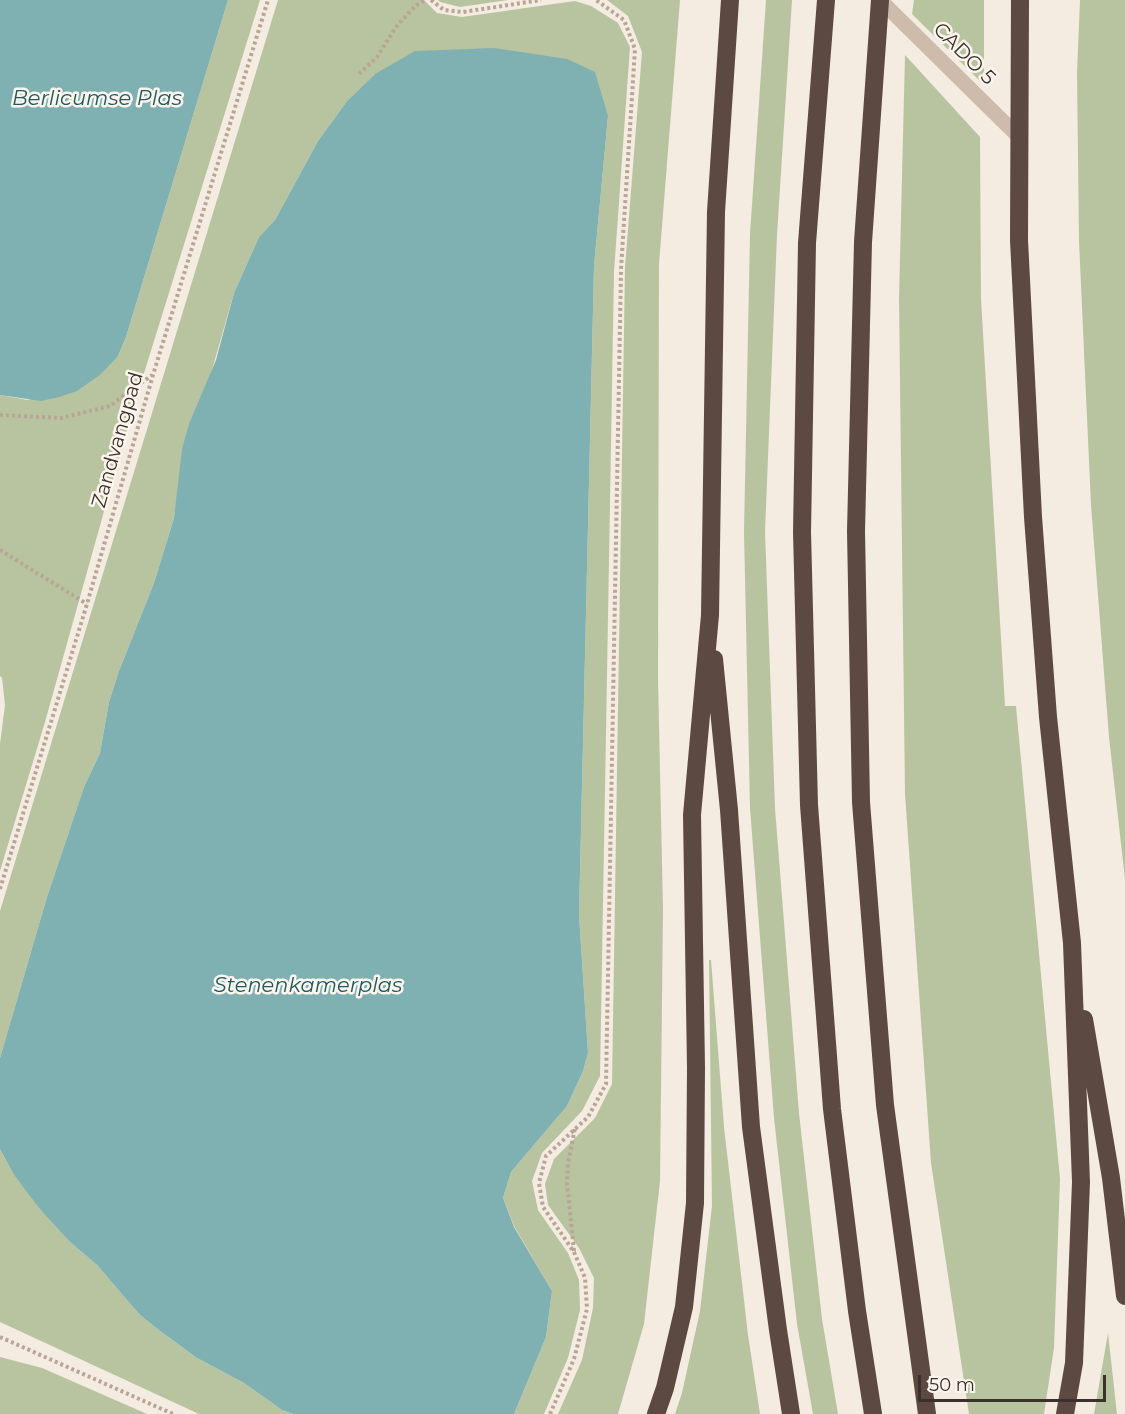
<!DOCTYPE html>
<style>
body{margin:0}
#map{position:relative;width:1125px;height:1414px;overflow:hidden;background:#f4ebe1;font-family:Montserrat,sans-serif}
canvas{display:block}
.scale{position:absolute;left:918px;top:1375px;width:188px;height:27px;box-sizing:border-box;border:3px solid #3b302b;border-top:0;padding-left:8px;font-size:18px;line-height:21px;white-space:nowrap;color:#3b302b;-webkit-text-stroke:4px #fbf5ee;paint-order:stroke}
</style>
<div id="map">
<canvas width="1125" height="1414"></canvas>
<div class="scale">50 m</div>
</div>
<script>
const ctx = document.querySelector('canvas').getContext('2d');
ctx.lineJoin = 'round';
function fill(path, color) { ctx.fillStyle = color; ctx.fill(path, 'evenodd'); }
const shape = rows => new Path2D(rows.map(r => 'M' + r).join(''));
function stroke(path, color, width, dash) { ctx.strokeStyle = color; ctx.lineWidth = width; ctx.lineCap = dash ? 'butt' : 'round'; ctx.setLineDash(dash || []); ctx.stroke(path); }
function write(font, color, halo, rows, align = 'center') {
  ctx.font = font + ' Montserrat,sans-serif'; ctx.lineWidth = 5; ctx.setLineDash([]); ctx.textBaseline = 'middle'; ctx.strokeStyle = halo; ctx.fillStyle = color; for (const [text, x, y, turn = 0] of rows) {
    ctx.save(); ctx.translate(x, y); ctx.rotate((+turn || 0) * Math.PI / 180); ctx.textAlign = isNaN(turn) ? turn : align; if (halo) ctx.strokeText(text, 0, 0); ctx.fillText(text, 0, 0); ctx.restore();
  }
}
const green = shape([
 [228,0,260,0,131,415,45,722,0,871,0,744,5,705,2,678,0,676,0,395,28,400,118,356,126,337],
 [278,0,424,0,437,13,462,17,575,1,591,6,618,23,630,47,614,272,600,1076,582,1111,542,1153,532,1181,538,1210,568,1253,579,1280,580,1310,568,1358,544,1414,514,1414,546,1337,552,1291,514,1226,503,1198,511,1172,567,1106,583,1071,588,1053,579,915,594,266,608,116,375,74,347,101,318,141,275,220,259,237,234,293,179,485,174,518,154,583,119,671,109,702,100,753,84,787,47,897,0,1058,0,911],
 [438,0,508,0,460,7,440,2],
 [607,0,680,0,659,264,658,679,663,909,660,1181,644,1324,618,1414,558,1414,582,1360,593,1308,594,1278,579,1248,548,1205,545,1184,554,1159,595,1118,612,1084,625,267,642,52,628,16],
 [766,0,792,0,777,235,765,532,775,808,799,1113,822,1319,838,1414,813,1414,797,1324,774,1118,750,808,744,532,750,234],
 [914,0,984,0,984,85,912,14],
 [1080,0,1125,0,1125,879,1109,737,1091,505,1079,241,1077,73],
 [905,55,980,137,981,299,1005,706,1016,706,1060,1179,1054,1348,1044,1414,969,1414,931,1163,905,794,899,299],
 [709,960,711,960,724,1127,748,1335,760,1414,675,1414,682,1393,700,1311,712,1206],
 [0,1149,14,1175,70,1242,97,1265,139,1314,156,1328,197,1358,244,1383,282,1410,293,1414,199,1414,0,1322],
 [1108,1333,1117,1414,1094,1414],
 [0,1357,42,1368,147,1414,0,1414]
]);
const water = shape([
 [0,0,228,0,126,337,118,356,101,374,77,391,59,397,41,401,0,395],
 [494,48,567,59,595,72,608,116,594,266,579,915,588,1053,583,1071,567,1106,511,1172,503,1198,514,1227,552,1291,546,1337,514,1414,293,1414,282,1410,244,1383,197,1358,156,1328,139,1314,97,1265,70,1242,40,1209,14,1175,0,1149,0,1058,47,897,84,787,100,753,109,702,119,671,154,583,174,518,182,449,189,424,216,360,234,293,259,237,275,220,318,141,347,101,375,74,415,51]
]);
const path = shape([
 [431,0,444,10,463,12,541,0],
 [359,74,377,57,396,27,415,6,425,0],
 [0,415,61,418,110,406,152,375],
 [0,550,87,604],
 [0,889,87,604,153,375,268,0],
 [574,1251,567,1183,568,1163,575,1128],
 [0,1337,173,1414],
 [550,1414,574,1359,587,1309,585,1278,574,1252,543,1207,539,1183,546,1156,588,1117,606,1084,621,269,635,49,624,20,596,0]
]);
const minor = shape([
 [880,0,1020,138]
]);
const highway = shape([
 [826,0,807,243,802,532,809,805,832,1109,857,1311,873,1414],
 [880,0,863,242,856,531,861,802,885,1105,927,1414],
 [1020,0,1019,240,1033,517,1048,717,1072,943,1081,1182,1074,1363,1065,1414],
 [714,659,729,810,751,1127,778,1330,791,1414],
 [1084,1019,1111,1178,1125,1296],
 [656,1414,665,1388,684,1307,695,1203,696,1068,692,815,710,615,716,212,730,0]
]);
const streetNames = [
 ["CADO 5",964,54,45],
 ["Zandvangpad",118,440,-74]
];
const waterNames = [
 ["Berlicumse Plas",97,99],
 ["Stenenkamerplas",308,986]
];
fill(green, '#b8c4a0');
fill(water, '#7fb0b2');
stroke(path, '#b9a596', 4, [3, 3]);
stroke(minor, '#cdbbac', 15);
stroke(highway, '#5c4a42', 18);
write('20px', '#3b302b', '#fbf5ee', streetNames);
write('italic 21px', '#1f5a5e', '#fbf5ee', waterNames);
</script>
